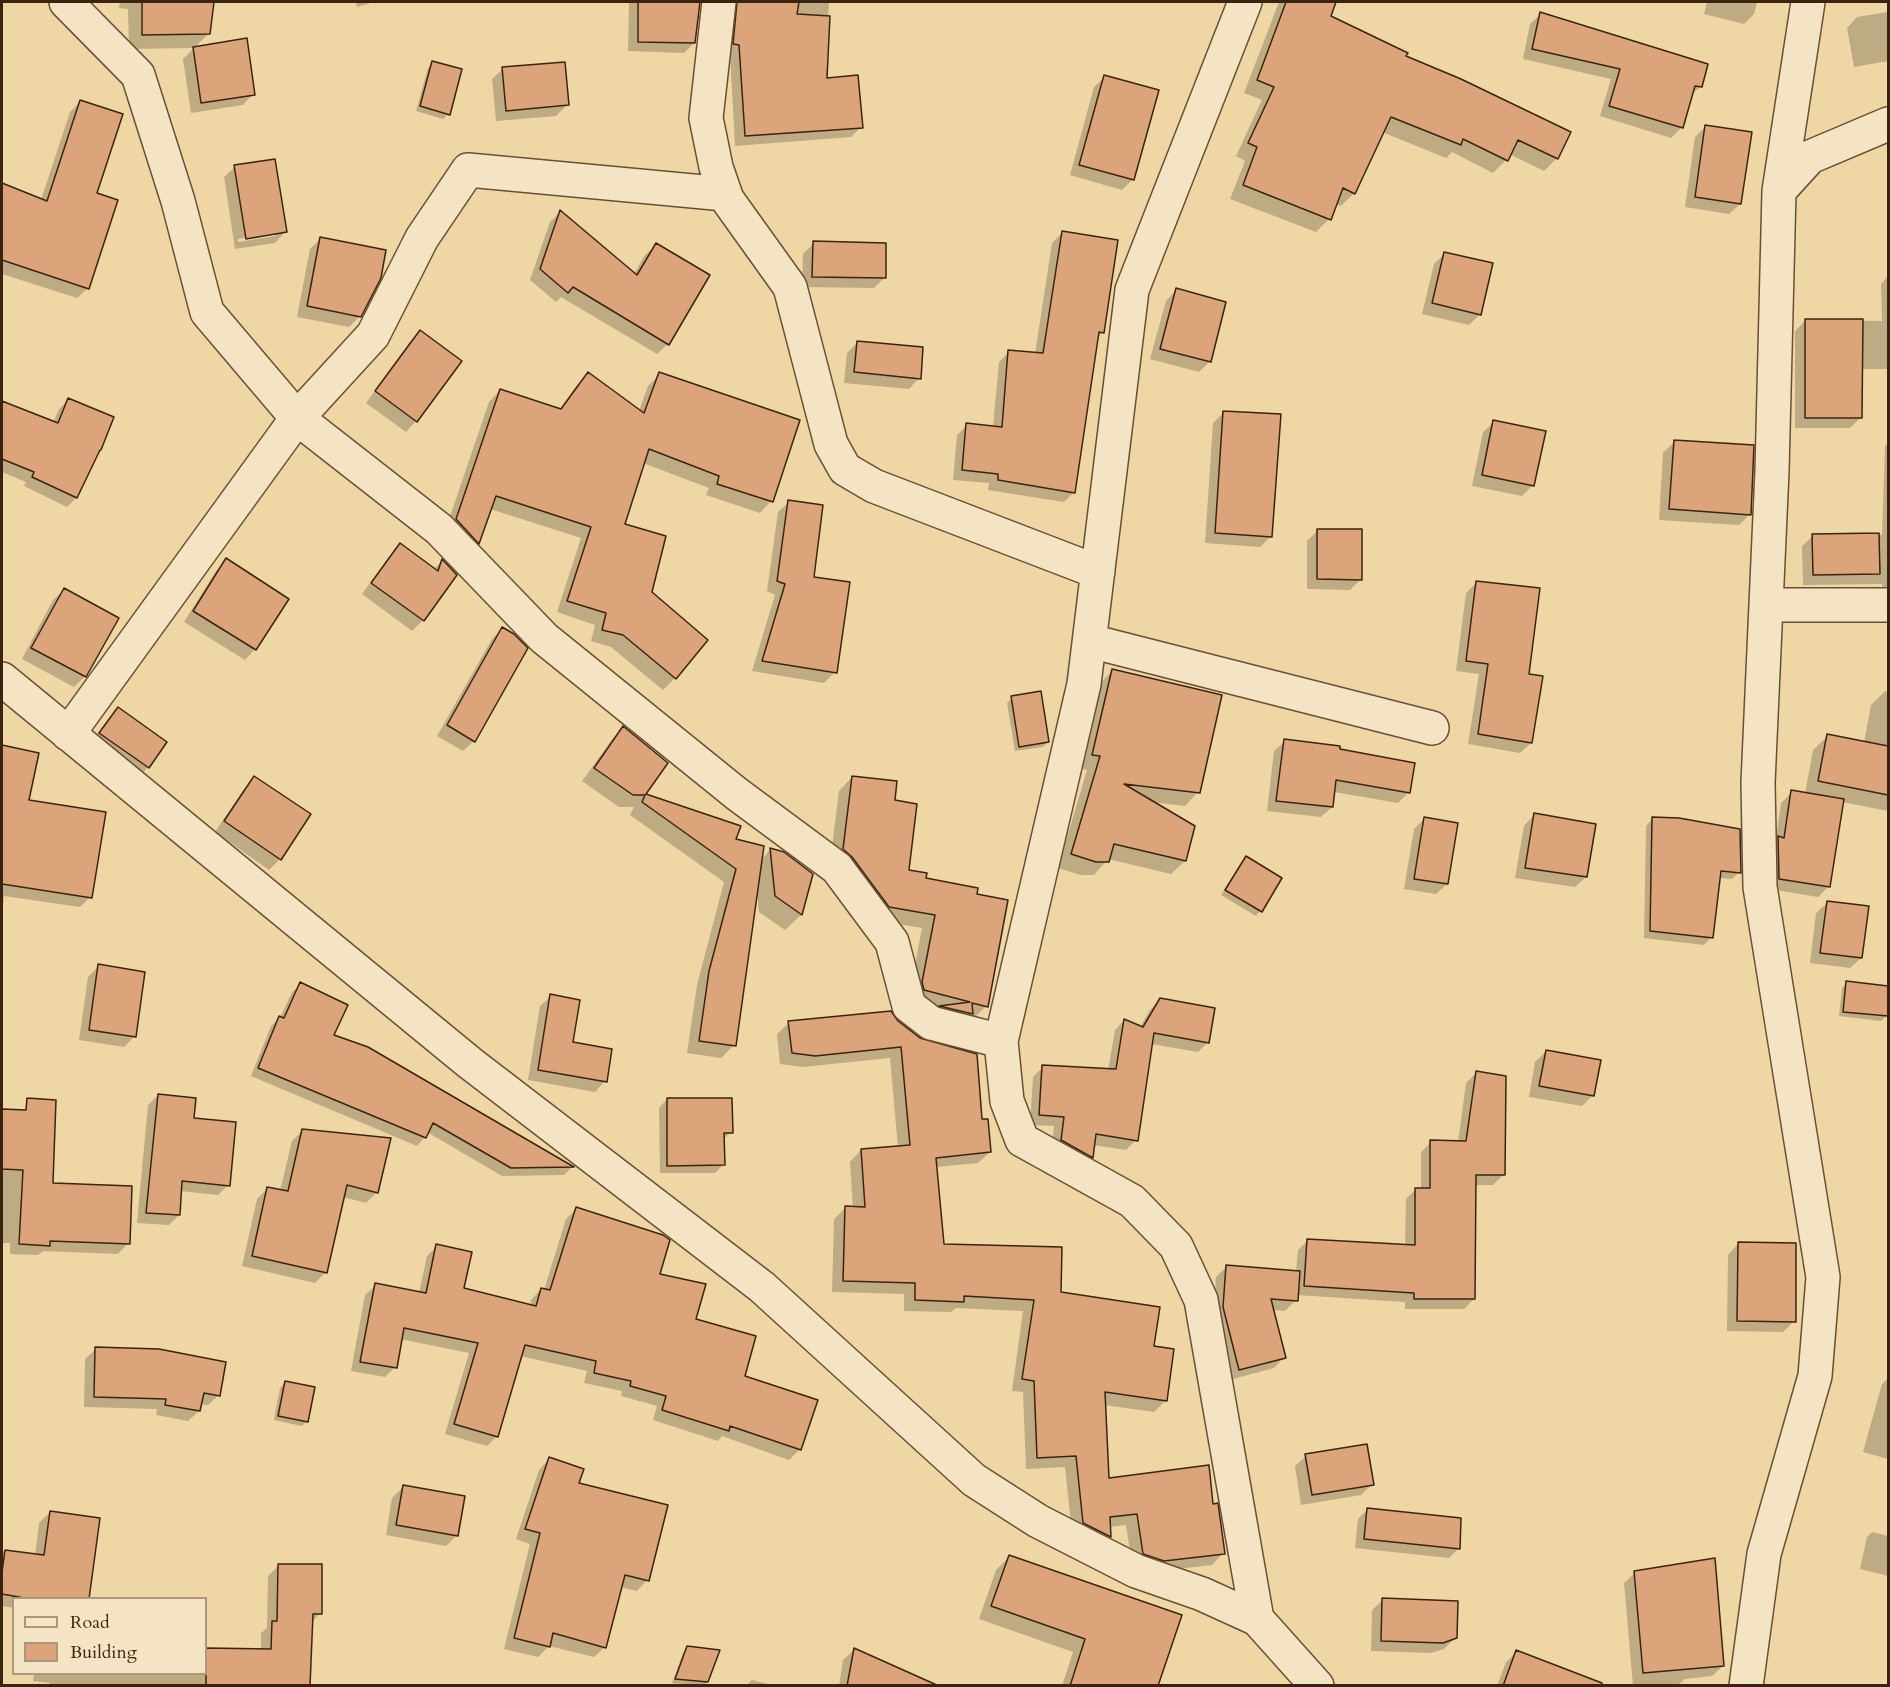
<!DOCTYPE html>
<style>
body{margin:0}
#map{position:relative;width:1890px;height:1687px;overflow:hidden;background:#eed6a5;font-family:Cardo,serif}
canvas{display:block}
.frame{position:absolute;inset:0;border:3px solid #3b240f;pointer-events:none}
.legend{position:absolute;left:12px;top:1597px;width:195px;height:78px;box-sizing:border-box;background:#f4e4c4;border:2px solid #aa977c;margin:0;padding:8px 10px;list-style:none;font-size:18px;color:#3b240f}
.legend li{display:flex;align-items:center;gap:12px;height:30px}
.legend b{width:30px;border:2px solid #aa977c}
</style>
<div id="map">
<canvas width="1890" height="1687"></canvas>
<div class="frame"></div>
<ul class="legend">
<li><b style="height:8px;background:#f4e4c4"></b>Road</li>
<li><b style="height:16px;background:#dba47b"></b>Building</li>
</ul>
</div>
<script>
const ctx = document.querySelector('canvas').getContext('2d');
ctx.lineJoin = 'round';
function fill(path, color) { ctx.fillStyle = color; ctx.fill(path, 'evenodd'); }
const shape = rows => new Path2D(rows.map(r => 'M' + r).join(''));
function stroke(path, color, width, dash) { ctx.strokeStyle = color; ctx.lineWidth = width; ctx.lineCap = dash ? 'butt' : 'round'; ctx.setLineDash(dash || []); ctx.stroke(path); }
const shadow = shape([
 [120,2,213,2,209,33,194,48,253,94,243,105,191,113,183,59,194,48,129,49,128,9,119,8],
 [356,2,374,2,357,7],
 [629,2,699,2,694,43,684,53,628,51],
 [724,2,829,2,825,79,861,127,851,137,735,146,730,54],
 [1279,2,1334,2,1329,17,1404,57,1557,158,1544,171,1509,154,1506,160,1493,173,1452,152,1446,158,1382,132,1354,193,1341,206,1335,204,1329,219,1316,232,1230,199,1245,161,1236,156,1262,100,1244,93],
 [1707,2,1757,2,1754,14,1744,24,1704,14],
 [1888,12,1888,61,1854,67,1847,28,1857,17],
 [1541,14,1700,87,1690,96,1681,128,1671,138,1600,116,1611,79,1523,59,1530,24],
 [433,63,448,114,443,119,416,111,428,68],
 [503,69,567,105,556,116,496,121,492,79],
 [1105,77,1133,179,1122,190,1070,175,1094,87],
 [81,101,95,194,88,288,77,298,2,274,2,185,41,200,70,112],
 [1706,126,1740,204,1729,214,1685,207,1695,137],
 [235,167,285,232,275,243,235,249,224,177],
 [275,233,275,236,238,242,238,239],
 [560,212,634,274,645,255,656,245,668,344,657,354,561,297,556,302,530,280,550,222],
 [1062,233,1103,332,1096,339,1074,492,1064,502,988,490,989,483,953,480,957,435,967,425,993,427,999,362,1009,352,1035,354,1052,243],
 [320,239,360,316,349,327,297,317,310,249],
 [814,243,884,278,874,288,802,287,803,254],
 [1445,253,1480,314,1469,325,1422,314,1434,264],
 [1888,276,1888,369,1861,369,1861,417,1850,428,1795,428,1795,331,1806,320,1882,321,1881,284],
 [1176,290,1210,361,1199,372,1150,359,1166,301],
 [420,332,416,421,406,432,366,403,409,343],
 [858,342,919,378,909,389,844,383,847,353],
 [588,374,639,411,648,386,660,374,771,501,760,513,706,495,709,488,643,463,623,526,650,592,675,678,663,690,611,647,591,641,595,625,557,612,581,538,490,509,478,543,467,554,445,531,489,402,500,390,559,410,577,385],
 [68,400,97,452,76,498,67,507,24,486,26,482,2,472,2,403,53,423,59,409],
 [1224,412,1271,536,1260,547,1205,543,1213,423],
 [1494,422,1533,485,1522,496,1472,486,1483,432],
 [1674,442,1750,514,1739,525,1659,520,1663,453],
 [1888,443,1888,601,1882,598,1882,584,1803,585,1802,546,1813,536,1882,535,1885,446],
 [789,502,812,579,835,672,824,683,752,671,775,595,767,591,778,512],
 [1318,530,1361,579,1350,590,1307,589,1307,541],
 [401,545,434,569,442,561,455,575,423,620,412,631,362,594,390,556],
 [226,560,255,649,245,660,184,622,216,571],
 [1477,582,1528,675,1531,743,1520,753,1468,744,1479,674,1456,671,1466,593],
 [64,590,85,676,74,687,22,659,53,600],
 [502,629,474,741,463,751,437,736,492,639],
 [1112,671,1198,792,1185,806,1151,802,1185,861,1171,874,1108,859,1094,875,1081,875,1058,868,1087,770,1080,768,1099,685],
 [1885,691,1888,692,1888,811,1842,802,1829,886,1818,897,1769,889,1781,803,1792,792,1805,794,1813,750,1828,736,1864,743,1871,705],
 [1012,698,1048,742,1043,747,1015,751,1007,703],
 [118,709,148,767,138,778,90,744,108,720],
 [623,728,643,795,739,827,734,841,761,860,770,850,812,874,801,915,785,930,759,912,757,892,734,1045,721,1058,687,1053,697,985,724,882,630,815,634,807,619,807,582,781,611,741],
 [1285,741,1413,764,1408,793,1398,803,1334,792,1332,807,1321,817,1267,811,1274,751],
 [2,746,37,754,28,801,90,897,80,907,4,896,2,917],
 [852,777,893,802,907,872,924,879,986,1006,972,1020,909,997,922,928,875,920,830,863,839,791],
 [254,778,309,814,279,860,269,870,215,832,244,789],
 [1534,815,1586,877,1575,887,1515,878,1524,826],
 [1653,818,1739,872,1732,879,1718,878,1711,937,1704,945,1644,938,1646,826],
 [1424,819,1447,884,1436,894,1404,889,1414,829],
 [1246,858,1260,911,1256,916,1221,895,1241,863],
 [1827,903,1861,958,1850,968,1810,963,1816,913],
 [99,966,135,1036,124,1047,79,1040,88,977],
 [1847,983,1888,987,1886,1016,1881,1021,1839,1016,1842,988],
 [301,984,332,1036,368,1048,572,1167,564,1175,502,1176,427,1132,425,1137,417,1146,251,1076,271,1026,280,1018,292,992],
 [551,996,572,1043,605,1081,595,1092,528,1080,540,1006],
 [1160,1000,1208,1042,1198,1052,1151,1044,1136,1140,1126,1150,1093,1145,1091,1157,1082,1167,1052,1150,1054,1126,1030,1125,1033,1077,1043,1067,1108,1071,1115,1030,1124,1020,1140,1027,1150,1010],
 [890,1012,981,1120,990,1152,978,1163,936,1167,942,1246,1059,1293,1152,1348,1172,1351,1165,1401,1154,1412,1104,1405,1107,1479,1212,1506,1223,1553,1212,1565,1152,1572,1132,1565,1126,1525,1109,1527,1109,1537,1098,1548,1072,1534,1065,1467,1026,1469,1023,1392,1012,1391,1023,1311,956,1308,951,1312,904,1311,904,1294,832,1292,834,1219,845,1208,853,1208,850,1162,861,1150,898,1148,890,1058,803,1067,780,1064,777,1034,789,1023],
 [1546,1051,1593,1095,1582,1106,1529,1097,1535,1062],
 [1476,1073,1503,1175,1493,1185,1475,1185,1474,1299,1464,1309,1405,1309,1405,1302,1297,1295,1296,1300,1285,1311,1272,1310,1284,1357,1274,1368,1229,1380,1213,1318,1216,1277,1227,1266,1296,1272,1298,1250,1308,1240,1405,1246,1406,1199,1416,1189,1421,1189,1421,1152,1431,1142,1458,1142,1466,1083],
 [158,1095,193,1119,228,1185,218,1195,180,1191,179,1215,169,1225,137,1223,148,1105],
 [667,1099,731,1132,723,1140,724,1164,715,1173,660,1173,659,1108],
 [2,1111,54,1113,52,1185,128,1243,118,1254,43,1251,38,1255,10,1254,10,1243,2,1243],
 [303,1130,377,1192,366,1203,343,1197,326,1272,315,1283,242,1266,257,1199,268,1188,280,1191,292,1141],
 [576,1209,659,1275,743,1377,816,1401,799,1450,789,1460,722,1436,718,1441,653,1420,657,1406,621,1396,622,1391,584,1383,587,1371,520,1356,497,1436,487,1446,445,1434,469,1353,400,1339,395,1367,385,1377,351,1371,365,1295,376,1285,419,1293,427,1256,437,1246,462,1289,530,1306,531,1300,541,1289,544,1290,566,1219],
 [1738,1244,1794,1321,1783,1332,1727,1331,1728,1255],
 [96,1349,219,1395,208,1405,200,1404,199,1411,188,1421,156,1415,157,1409,84,1407,85,1359],
 [1888,1378,1888,1459,1863,1452,1882,1384],
 [285,1383,307,1421,302,1426,274,1420,280,1388],
 [1306,1456,1372,1484,1361,1495,1301,1505,1295,1466],
 [549,1459,577,1484,647,1580,637,1591,620,1587,605,1647,594,1657,549,1646,538,1657,504,1649,530,1544,516,1539,539,1470],
 [403,1487,457,1535,446,1546,386,1535,392,1498],
 [1367,1510,1459,1519,1458,1549,1449,1558,1355,1548,1358,1519],
 [50,1512,88,1598,14,1598,14,1608,2,1606,2,1551,35,1556,39,1523],
 [1872,1532,1888,1536,1888,1576,1860,1569,1867,1537],
 [1009,1557,1156,1686,1062,1686,1073,1652,979,1619,996,1570],
 [279,1565,320,1613,311,1623,308,1686,50,1686,50,1683,33,1681,34,1674,206,1674,206,1649,261,1650,261,1633,267,1628,268,1576],
 [1635,1573,1723,1666,1712,1676,1685,1679,1678,1685,1633,1686,1624,1583],
 [1383,1600,1455,1638,1444,1649,1431,1653,1371,1651,1372,1610],
 [688,1648,707,1682,703,1686,672,1683,683,1653],
 [854,1650,913,1686,839,1686,843,1660],
 [1517,1652,1558,1686,1497,1686,1506,1662],
 [752,1680,775,1686,746,1686]
]);
const building = shape([
 [142,2,214,2,210,34,142,35,142,2],
 [638,2,700,2,695,43,638,42,638,2],
 [737,2,799,2,797,14,830,16,827,78,858,75,863,128,745,136,739,45,733,44,737,2],
 [1286,2,1336,2,1331,16,1408,53,1406,56,1461,79,1571,132,1558,159,1518,140,1508,161,1463,139,1461,145,1391,117,1355,194,1343,188,1331,220,1243,185,1257,147,1248,143,1274,87,1257,80,1286,2],
 [1540,12,1708,64,1702,87,1695,86,1683,128,1609,106,1620,69,1532,49,1540,12],
 [247,38,255,95,201,103,193,47,247,38],
 [432,61,462,69,450,115,420,106,432,61],
 [565,62,569,105,506,111,502,67,565,62],
 [1104,75,1159,90,1134,180,1079,165,1104,75],
 [80,100,123,114,97,193,118,200,89,289,2,260,2,183,47,201,80,100],
 [1705,125,1752,132,1741,204,1695,197,1705,125],
 [275,159,287,232,246,239,234,165,275,159],
 [560,210,637,275,656,243,710,275,669,345,573,287,568,293,540,269,560,210],
 [1062,231,1118,240,1104,333,1099,332,1075,493,998,480,998,474,962,470,966,423,1002,427,1008,350,1043,353,1062,231],
 [320,237,386,250,381,278,361,317,307,306,320,237],
 [813,241,886,243,886,278,812,277,813,241],
 [1444,252,1493,263,1481,315,1432,303,1444,252],
 [1176,288,1226,302,1211,362,1160,349,1176,288],
 [1805,319,1863,319,1862,418,1805,418,1805,319],
 [420,330,462,361,417,422,375,391,420,330],
 [857,341,923,347,921,379,854,372,857,341],
 [588,372,644,413,659,372,800,420,773,502,717,484,719,476,649,449,625,524,666,536,652,592,708,640,676,679,623,635,602,630,606,613,567,601,591,527,496,496,479,544,456,519,500,389,561,409,588,372],
 [68,398,114,417,101,450,100,450,77,498,32,477,34,472,2,459,2,401,58,423,68,398],
 [1223,411,1281,414,1272,537,1215,533,1223,411],
 [1493,420,1546,431,1534,486,1482,475,1493,420],
 [1674,440,1754,445,1751,515,1669,509,1674,440],
 [788,500,823,505,814,577,850,582,837,673,762,661,785,584,777,581,788,500],
 [1317,529,1362,529,1362,580,1317,579,1317,529],
 [1879,533,1880,574,1813,575,1812,534,1879,533],
 [400,543,438,571,442,559,457,575,424,621,371,583,400,543],
 [226,558,289,599,256,650,193,611,226,558],
 [1476,581,1540,588,1529,674,1543,676,1532,743,1478,734,1488,664,1466,661,1476,581],
 [64,588,119,618,86,677,31,648,64,588],
 [502,627,514,634,528,648,475,742,447,725,502,627],
 [1112,669,1222,695,1200,793,1124,784,1195,826,1186,861,1114,844,1109,862,1096,862,1071,854,1100,756,1092,755,1112,669],
 [1041,691,1049,742,1019,747,1011,696,1041,691],
 [118,707,167,742,149,768,99,733,118,707],
 [623,726,668,763,646,794,741,826,736,839,764,846,736,1046,699,1041,709,971,736,869,642,802,645,795,633,795,594,768,623,726],
 [1827,734,1888,746,1888,795,1818,781,1827,734],
 [1284,739,1340,746,1340,749,1415,763,1410,793,1336,780,1333,807,1276,801,1284,739],
 [2,745,39,753,29,800,106,812,92,898,2,884,2,745],
 [254,776,311,814,281,860,224,821,254,776],
 [852,776,897,781,895,800,917,804,909,870,927,873,926,878,978,888,977,894,1008,900,988,1007,972,1003,973,1014,939,1006,970,1002,924,990,922,982,935,915,889,907,852,857,843,849,852,776],
 [1791,790,1844,799,1830,887,1779,879,1778,836,1784,838,1791,790],
 [1534,813,1596,824,1587,877,1525,868,1534,813],
 [1424,817,1458,823,1448,884,1414,879,1424,817],
 [1652,817,1679,818,1740,829,1741,873,1721,871,1713,938,1650,931,1652,817],
 [770,848,784,852,813,874,802,915,775,896,770,848],
 [1246,856,1282,878,1262,912,1225,890,1246,856],
 [1827,901,1869,906,1862,958,1820,953,1827,901],
 [98,964,145,972,136,1037,89,1030,98,964],
 [1846,981,1888,986,1888,1016,1843,1012,1846,981],
 [300,982,348,1005,334,1035,368,1047,574,1167,511,1168,433,1123,426,1138,258,1068,279,1016,284,1018,300,982],
 [550,994,580,1000,573,1042,612,1049,607,1082,538,1070,550,994],
 [1160,998,1215,1008,1209,1043,1154,1033,1138,1141,1096,1134,1093,1158,1061,1140,1064,1117,1039,1115,1042,1065,1116,1069,1124,1019,1143,1027,1160,998],
 [891,1011,898,1021,920,1038,977,1054,982,1119,988,1119,991,1152,936,1158,944,1244,1062,1247,1061,1292,1160,1307,1154,1346,1174,1349,1167,1401,1105,1392,1109,1478,1209,1465,1213,1504,1218,1503,1225,1554,1164,1561,1143,1554,1137,1514,1110,1517,1111,1537,1083,1523,1076,1456,1037,1458,1034,1381,1022,1379,1034,1300,964,1296,964,1302,915,1300,915,1283,843,1281,845,1206,865,1207,861,1149,910,1145,901,1047,815,1056,792,1053,788,1021,891,1011],
 [1546,1050,1601,1060,1594,1096,1539,1086,1546,1050],
 [1476,1071,1506,1076,1505,1175,1476,1175,1475,1299,1414,1299,1414,1293,1304,1286,1307,1239,1415,1245,1415,1188,1430,1188,1430,1140,1466,1141,1476,1071],
 [158,1094,196,1098,194,1118,236,1122,230,1186,182,1181,180,1215,146,1213,158,1094],
 [27,1098,56,1100,53,1183,132,1186,130,1244,50,1241,50,1246,19,1244,23,1170,2,1169,2,1109,26,1110,27,1098],
 [667,1098,732,1098,733,1133,724,1133,725,1165,667,1166,667,1098],
 [302,1129,391,1138,378,1193,347,1185,327,1273,252,1256,267,1187,288,1191,302,1129],
 [576,1207,663,1235,670,1240,660,1274,706,1284,696,1319,756,1336,745,1376,818,1400,801,1450,730,1426,729,1431,662,1410,666,1396,630,1386,631,1381,594,1373,596,1361,525,1345,498,1437,454,1424,478,1343,404,1328,397,1368,360,1362,375,1283,426,1293,436,1244,472,1252,464,1288,536,1306,541,1288,550,1290,576,1207],
 [1738,1242,1796,1243,1796,1322,1737,1321,1738,1242],
 [1226,1265,1300,1271,1298,1301,1271,1299,1286,1358,1239,1370,1223,1307,1226,1265],
 [95,1347,159,1349,226,1362,220,1396,204,1393,200,1411,165,1405,166,1399,94,1397,95,1347],
 [285,1381,315,1387,308,1422,278,1416,285,1381],
 [1367,1444,1374,1485,1312,1495,1305,1454,1367,1444],
 [549,1457,584,1469,579,1483,668,1505,649,1581,625,1575,606,1648,553,1633,550,1647,514,1638,540,1533,525,1529,549,1457],
 [403,1485,465,1496,458,1536,396,1525,403,1485],
 [1367,1508,1461,1518,1460,1549,1364,1539,1367,1508],
 [50,1511,100,1518,89,1599,30,1599,2,1594,2,1572,5,1550,44,1555,50,1511],
 [1009,1555,1182,1615,1158,1686,1070,1686,1085,1639,991,1606,1009,1555],
 [1715,1558,1724,1666,1643,1673,1634,1571,1715,1558],
 [278,1564,322,1564,322,1614,313,1614,310,1686,206,1685,206,1648,271,1649,272,1621,277,1621,278,1564],
 [1382,1598,1458,1601,1457,1638,1443,1643,1381,1641,1382,1598],
 [687,1646,720,1650,708,1682,675,1679,687,1646],
 [854,1648,939,1686,847,1686,854,1648],
 [1516,1650,1602,1683,1601,1686,1503,1686,1516,1650]
]);
const street = shape([
 [66,2,138,75,178,201,207,312,297,418,439,529,544,638,737,794,837,868,892,942,909,1006,931,1023,1001,1041],
 [719,2,706,118,716,167,727,199,790,287,831,444,845,469,874,486,1098,572],
 [1245,2,1132,290,1084,684,1001,1041,1007,1101,1022,1140,1132,1201,1176,1246,1201,1300,1257,1619],
 [1779,191,1808,2],
 [1766,605,1888,605],
 [1090,641,1432,728],
 [2,679,470,1063,762,1287,974,1480,1038,1521,1136,1571,1202,1594,1257,1619,1317,1686],
 [68,734,297,418,373,335,422,238,468,170,725,194],
 [1746,1686,1764,1554,1815,1376,1823,1277,1760,887,1758,783,1772,471,1779,191,1810,157,1888,124]
]);
fill(shadow, '#0003');
fill(building, '#dba47b');
stroke(building, '#3b240f', 1.5);
stroke(street, '#685034', 36);
stroke(street, '#f4e4c4', 33);
</script>
